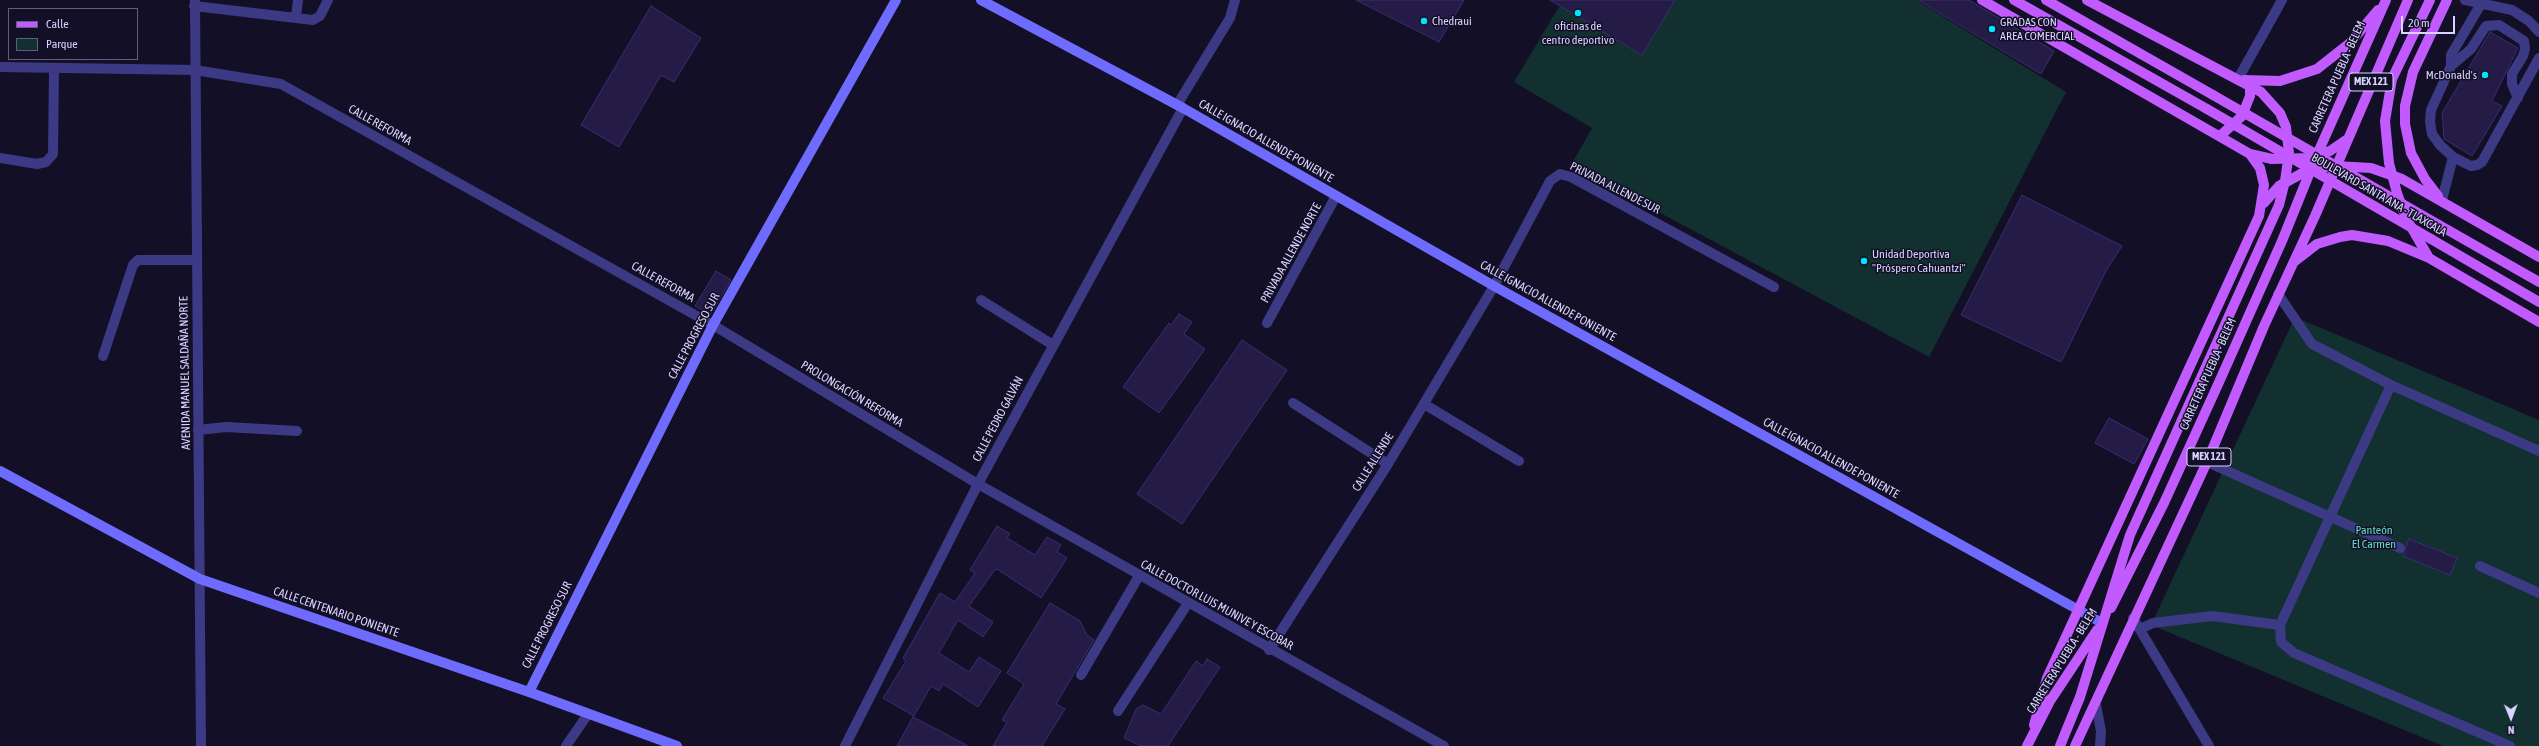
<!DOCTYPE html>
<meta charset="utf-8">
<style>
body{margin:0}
#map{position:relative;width:2539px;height:746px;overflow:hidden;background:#130f26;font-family:"Asap Condensed",sans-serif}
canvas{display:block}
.legend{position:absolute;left:8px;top:8px;width:130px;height:52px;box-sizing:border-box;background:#130f26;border:1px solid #625e7d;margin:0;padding:5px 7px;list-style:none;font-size:12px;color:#d9d4ff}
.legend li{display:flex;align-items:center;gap:8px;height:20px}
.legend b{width:20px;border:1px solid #625e7d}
.north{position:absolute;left:2491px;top:698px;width:40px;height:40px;-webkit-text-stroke:3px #130f26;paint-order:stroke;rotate:179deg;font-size:11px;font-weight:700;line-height:16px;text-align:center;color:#d9d4ff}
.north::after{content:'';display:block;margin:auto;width:14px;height:18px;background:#d9d4ff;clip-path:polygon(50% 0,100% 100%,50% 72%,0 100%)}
.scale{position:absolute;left:2401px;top:16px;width:54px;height:18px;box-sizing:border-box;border:2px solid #d9d4ff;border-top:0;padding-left:5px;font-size:12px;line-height:14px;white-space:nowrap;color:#d9d4ff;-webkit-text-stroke:3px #130f26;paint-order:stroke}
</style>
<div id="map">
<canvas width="2539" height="746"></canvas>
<ul class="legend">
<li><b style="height:5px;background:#c25bff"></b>Calle</li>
<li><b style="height:11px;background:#12302f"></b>Parque</li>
</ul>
<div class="north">N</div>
<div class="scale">20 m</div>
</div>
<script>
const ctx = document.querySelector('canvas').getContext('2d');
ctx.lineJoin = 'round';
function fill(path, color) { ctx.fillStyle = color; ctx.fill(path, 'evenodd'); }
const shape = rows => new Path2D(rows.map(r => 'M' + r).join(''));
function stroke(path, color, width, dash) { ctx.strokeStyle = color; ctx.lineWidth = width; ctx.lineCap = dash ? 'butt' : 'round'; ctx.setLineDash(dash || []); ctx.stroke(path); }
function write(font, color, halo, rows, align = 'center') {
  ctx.font = font + ' "Asap Condensed",sans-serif'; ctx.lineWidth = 3; ctx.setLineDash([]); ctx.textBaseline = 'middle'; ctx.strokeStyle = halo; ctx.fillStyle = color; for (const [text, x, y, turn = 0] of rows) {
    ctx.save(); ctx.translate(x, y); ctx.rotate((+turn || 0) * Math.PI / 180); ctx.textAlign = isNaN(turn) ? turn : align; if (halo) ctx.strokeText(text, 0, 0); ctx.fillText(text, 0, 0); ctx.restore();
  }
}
const green = shape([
 [1563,0,1916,0,2066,92,1929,357,1571,165,1592,128,1514,82],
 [2295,317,2539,420,2539,746,2443,746,2151,625]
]);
const building = shape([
 [1356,0,1464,0,1439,42,1356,0],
 [1550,0,1675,0,1642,55,1550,0],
 [1918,0,1969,0,2054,51,2041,74,1918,0],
 [651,6,701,38,674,82,661,75,619,147,581,125,651,6],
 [2490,32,2518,48,2492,101,2502,106,2472,156,2444,139,2442,113,2490,32],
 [2022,195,2122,246,2107,269,2061,362,1961,315,2022,195],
 [716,271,731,280,710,315,695,306,716,271],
 [1179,314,1192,322,1184,334,1205,349,1159,413,1123,387,1169,323,1171,325,1179,314],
 [1242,340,1287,370,1182,524,1137,494,1242,340],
 [2109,418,2148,439,2134,464,2095,443,2109,418],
 [997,526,1010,534,1007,538,1035,555,1047,537,1061,545,1057,552,1067,558,1041,598,997,569,994,571,969,606,993,622,983,637,958,620,939,653,969,672,979,657,1001,671,978,707,943,684,939,691,931,686,914,716,883,698,906,661,903,658,940,593,955,602,975,573,970,570,997,526],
 [2409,539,2457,558,2450,575,2403,556,2409,539],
 [1050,603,1080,621,1087,635,1094,640,1056,704,1065,709,1042,746,993,746,1007,722,1002,720,1024,684,1007,673,1050,603],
 [1207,659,1220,667,1168,746,1141,746,1124,738,1136,709,1143,705,1161,714,1196,661,1203,666,1207,659],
 [913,717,942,732,968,746,897,746,913,717]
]);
const lane = shape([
 [2465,0,2512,10,2529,21,2539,32],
 [2451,66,2471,49,2486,26,2499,25,2524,41,2525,49,2523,56,2512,74,2512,84,2518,98],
 [1177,105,1230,18,1235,0],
 [2453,157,2440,145,2432,134,2430,122,2431,110,2451,66,2451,55,2481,4],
 [0,158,37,164,46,162,53,154,54,68],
 [2442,200,2453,157,2471,166,2477,165,2482,162,2539,58],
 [2278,294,2312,344,2391,385,2539,451],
 [103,356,133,265,138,260,197,260],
 [2391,385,2280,625,2281,642,2294,653,2510,746],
 [198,430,226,427,297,431],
 [2207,462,2400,548],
 [2480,566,2539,593],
 [2140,629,2153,623,2212,616,2280,625],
 [1081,675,1139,576]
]);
const street = shape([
 [195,0,201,746],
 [194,6,313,20,320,16,328,0],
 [296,17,298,0],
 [0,67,195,70,281,84,713,325,978,484,1444,746],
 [2238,79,2282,0],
 [981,300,1053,345],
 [1267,323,1336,196],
 [1293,403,1388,464],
 [1424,404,1519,461],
 [2133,618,2209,746],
 [1269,650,1388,464,1494,286,1550,181,1560,174,1571,177,1774,287],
 [2096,705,2101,731,2100,746],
 [1118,711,1188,603],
 [566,746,588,714],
 [845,746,978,484,1183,108]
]);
const secondary = shape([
 [981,0,1183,108,1494,286,2102,623],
 [0,471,200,579,529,692,677,746],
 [529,692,713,325,896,0]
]);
const primary = shape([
 [1982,0,2250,154,2272,159,2310,158,2330,151,2346,140],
 [2014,0,2207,109],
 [2046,0,2213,95],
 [2244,80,2280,81,2317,69,2350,43,2378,10],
 [2220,136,2242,116,2250,96,2250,85],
 [2438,196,2425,179,2411,153,2405,124,2405,106,2413,72,2447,0],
 [2264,203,2279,186,2308,170,2336,166,2371,168,2402,179,2539,257],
 [2439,225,2539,282],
 [2431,239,2539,302],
 [2429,258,2406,218,2397,193,2389,163,2385,121,2392,79,2430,0],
 [2295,261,2317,244,2340,237,2352,235,2388,241,2429,258,2539,322],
 [2111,608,2164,503,2220,380,2282,241,2316,157,2386,0],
 [2034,725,2047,678,2259,216,2264,185,2260,168,2250,154],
 [2027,746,2050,701,2097,630],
 [2060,746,2080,697,2130,535,2279,205,2285,181,2289,153,2286,127,2280,113,2261,92,2087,0],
 [2075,746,2207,462,2264,326,2315,216,2408,0]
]);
const primaryBridge = shape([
 [2213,95,2439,225],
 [2207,109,2431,239]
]);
const markers = [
 [1578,13,4,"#00e5ff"],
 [1424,21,4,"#00e5ff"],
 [1992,29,4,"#00e5ff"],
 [2485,75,4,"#00e5ff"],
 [1864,261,4,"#00e5ff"]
];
const shields = [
 [2371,82,44],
 [2209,457,44]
];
const shieldNames = [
 ["MEX 121",2371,82],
 ["MEX 121",2209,457]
];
const poiNames = [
 ["Chedraui",1432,21],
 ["GRADAS CON",2000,22],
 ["AREA COMERCIAL",2000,36],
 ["oficinas de",1578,26,"center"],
 ["centro deportivo",1578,40,"center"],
 ["McDonald's",2477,75,"right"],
 ["Unidad Deportiva",1872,254],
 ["\"Próspero Cahuantzi\"",1872,268]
];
const streetNames = [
 ["CARRETERA PUEBLA - BELEM",2337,77,-66],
 ["CALLE REFORMA",380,125,29],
 ["CALLE IGNACIO ALLENDE PONIENTE",1266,141,30],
 ["PRIVADA ALLENDE SUR",1615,188,27],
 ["BOULEVARD SANTA ANA - TLAXCALA",2379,195,30],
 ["PRIVADA ALLENDE NORTE",1291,253,-61],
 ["CALLE REFORMA",663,282,29],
 ["CALLE IGNACIO ALLENDE PONIENTE",1548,301,29],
 ["CALLE PROGRESO SUR",694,336,-62],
 ["AVENIDA MANUEL SALDAÑA NORTE",185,373,-91],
 ["CARRETERA PUEBLA - BELEM",2208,374,-66],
 ["PROLONGACIÓN REFORMA",852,394,31],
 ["CALLE PEDRO GALVÁN",998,419,-62],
 ["CALLE IGNACIO ALLENDE PONIENTE",1831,458,29],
 ["CALLE ALLENDE",1373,462,-58],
 ["CALLE DOCTOR LUIS MUNIVE Y ESCOBAR",1217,605,29],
 ["CALLE CENTENARIO PONIENTE",336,612,19],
 ["CALLE PROGRESO SUR",547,625,-63],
 ["CARRETERA PUEBLA - BELEM",2062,661,-58]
];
const parkNames = [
 ["Panteón",2374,530],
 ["El Carmen",2374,544]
];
fill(green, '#12302f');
fill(building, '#241b47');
stroke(building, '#3b2d73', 1);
stroke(lane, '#3d3a85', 10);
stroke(street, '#3d3a85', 10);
stroke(secondary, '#6f6bff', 10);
stroke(primary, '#c25bff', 10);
stroke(primaryBridge, '#c25bff', 10);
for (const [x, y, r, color] of markers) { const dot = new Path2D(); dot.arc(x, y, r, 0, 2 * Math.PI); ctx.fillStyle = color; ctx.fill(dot); stroke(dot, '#130f26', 1.5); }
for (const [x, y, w] of shields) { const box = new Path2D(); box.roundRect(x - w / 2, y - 9, w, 18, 3); ctx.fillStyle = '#130f26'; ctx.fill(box); stroke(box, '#d9d4ff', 1); }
write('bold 11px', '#d9d4ff', null, shieldNames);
write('12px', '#d9d4ff', '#130f26', poiNames, 'left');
write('12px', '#d9d4ff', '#130f26', streetNames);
write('12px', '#5fe0c0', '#130f26', parkNames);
</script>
